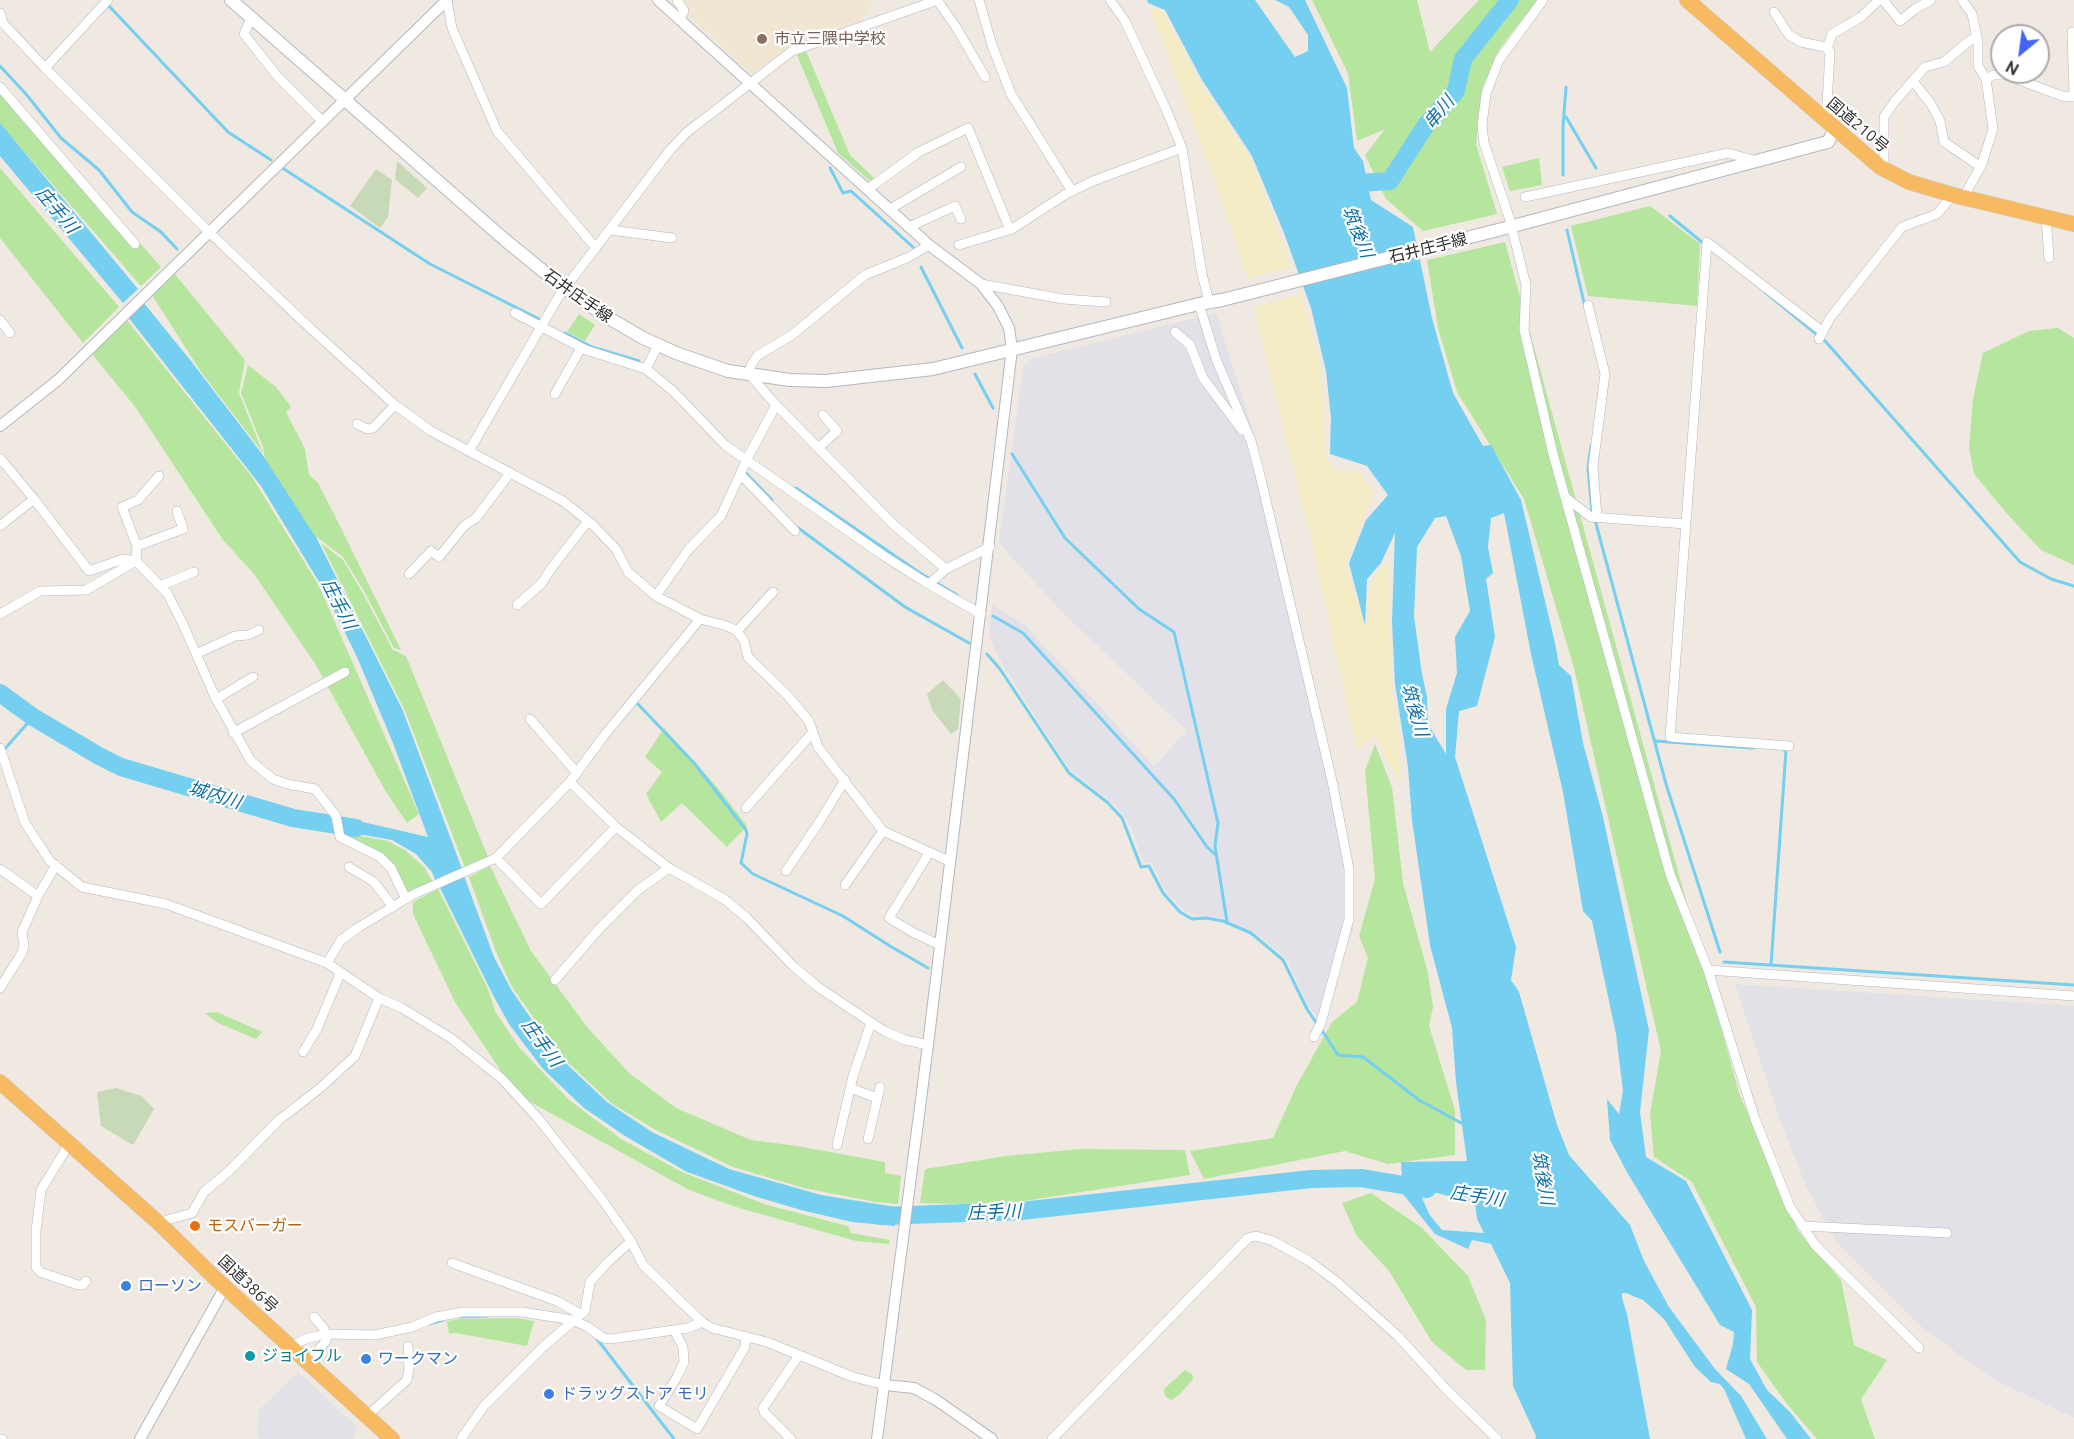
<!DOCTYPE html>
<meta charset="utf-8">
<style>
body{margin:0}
#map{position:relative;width:2074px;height:1439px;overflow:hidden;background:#efe9e1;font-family:Ubuntu,sans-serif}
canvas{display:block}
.north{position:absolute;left:1990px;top:24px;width:60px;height:60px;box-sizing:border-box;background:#fff;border:2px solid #ababab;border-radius:50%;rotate:209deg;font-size:16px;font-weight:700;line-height:24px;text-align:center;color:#2e2e2e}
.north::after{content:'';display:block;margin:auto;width:21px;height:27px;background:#4264fb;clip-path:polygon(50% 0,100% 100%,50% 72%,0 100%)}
</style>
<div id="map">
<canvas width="2074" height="1439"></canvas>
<div class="north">N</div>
</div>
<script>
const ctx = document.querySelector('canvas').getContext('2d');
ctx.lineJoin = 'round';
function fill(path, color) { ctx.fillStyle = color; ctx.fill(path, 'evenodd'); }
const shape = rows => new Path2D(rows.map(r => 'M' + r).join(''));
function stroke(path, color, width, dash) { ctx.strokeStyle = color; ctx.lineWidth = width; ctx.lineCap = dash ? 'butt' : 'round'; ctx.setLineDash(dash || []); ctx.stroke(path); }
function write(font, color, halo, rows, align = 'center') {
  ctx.font = font + ' Ubuntu,"Noto Sans JP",sans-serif'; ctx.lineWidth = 4.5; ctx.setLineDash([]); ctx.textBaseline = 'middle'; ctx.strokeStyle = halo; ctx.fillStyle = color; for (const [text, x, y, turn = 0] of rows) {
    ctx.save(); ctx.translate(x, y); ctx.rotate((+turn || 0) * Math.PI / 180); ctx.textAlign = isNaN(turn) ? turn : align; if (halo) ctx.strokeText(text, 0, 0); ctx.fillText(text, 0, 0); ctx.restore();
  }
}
const industrial = shape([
 [1216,313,1253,431,1281,539,1325,732,1351,866,1353,931,1317,1018,1307,1003,1288,961,1256,933,1224,919,1186,913,1165,891,1152,863,1144,863,1130,824,1112,802,1071,771,1005,669,989,637,992,605,1025,625,1154,766,1187,731,1062,612,999,543,1023,368,1033,358],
 [1735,984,2074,1006,2074,1418,1995,1380,1965,1359,1917,1323,1837,1243,1805,1184,1779,1117],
 [298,1372,358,1428,353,1439,260,1439,257,1435,259,1410]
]);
const education = shape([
 [681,0,873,0,860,23,788,47,752,74,688,15]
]);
const green = shape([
 [1312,0,1417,0,1430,52,1479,0,1537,0,1500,48,1482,88,1476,144,1497,214,1423,231,1386,199,1365,155,1385,129,1357,141,1348,73],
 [806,51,850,155,874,178,870,181,838,153,797,55],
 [0,85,161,267,141,286,0,124],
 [1539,158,1542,185,1510,191,1502,167],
 [0,168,119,307,83,343,0,238],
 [1650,206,1700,244,1697,306,1588,296,1571,226],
 [1505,242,1739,1093,1798,1231,1841,1280,1854,1345,1887,1360,1861,1399,1875,1439,1817,1439,1787,1404,1757,1362,1756,1307,1692,1182,1654,1157,1650,1114,1661,1051,1574,668,1524,499,1457,392,1438,328,1427,260],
 [174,273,245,360,239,393,263,453,201,372,152,295],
 [579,314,595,325,585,341,567,332],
 [126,319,252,477,319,586,419,814,407,823,386,792,316,665,254,574,223,540,136,408,92,354],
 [2058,328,2074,338,2074,565,2041,550,2009,516,1974,474,1969,447,1973,399,1983,353,2029,331],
 [248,365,276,387,291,407,286,412,305,449,309,475,318,483,338,522,401,650,394,648,364,591,343,557,318,538,307,533,266,466,263,447,241,393],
 [321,543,343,560,361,590,393,650,406,656,488,857,465,868,405,711],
 [664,728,717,787,747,826,727,847,682,803,661,822,646,794,662,772,645,757],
 [1375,744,1392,787,1403,883,1428,973,1433,1007,1429,1026,1455,1110,1455,1155,1388,1164,1345,1151,1204,1179,1190,1151,1273,1138,1297,1085,1332,1022,1357,1002,1368,958,1359,936,1375,879,1365,771],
 [343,833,388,841,405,850,425,868,433,883,408,894,394,868],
 [490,866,531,951,587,1027,629,1073,676,1108,751,1140,797,1146,885,1162,885,1173,901,1176,898,1204,875,1202,804,1188,733,1167,654,1129,611,1103,560,1055,512,987,496,952,469,877],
 [438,889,488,989,495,1011,518,1046,569,1100,621,1139,682,1172,767,1205,848,1226,851,1233,890,1240,889,1244,856,1241,736,1207,689,1190,525,1099,503,1074,455,1002,413,914,413,902],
 [217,1012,262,1032,256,1039,216,1022,205,1013],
 [1081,1149,1185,1150,1190,1175,999,1205,920,1203,925,1169,1006,1156],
 [1371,1193,1422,1228,1468,1276,1486,1320,1485,1370,1466,1370,1432,1342,1389,1271,1357,1236,1342,1203],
 [516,1318,534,1321,527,1346,456,1333,449,1334,447,1321,461,1319],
 [1185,1370,1192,1374,1193,1379,1179,1395,1171,1400,1165,1396,1164,1389]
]);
const sand = shape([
 [1150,8,1163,11,1201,84,1251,159,1291,267,1248,278,1220,195],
 [1302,294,1321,369,1326,455,1333,471,1360,472,1374,492,1345,565,1367,630,1371,582,1388,559,1392,691,1399,737,1400,785,1375,735,1357,750,1312,543,1254,307]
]);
const cemetery = shape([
 [397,161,427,188,418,198,395,179],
 [376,169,392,180,388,217,380,228,350,206],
 [943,680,961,699,958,729,951,734,932,710,927,694],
 [116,1088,142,1096,154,1109,133,1145,101,1126,97,1092]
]);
const water = shape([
 [1147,0,1255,0,1295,57,1308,51,1308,35,1289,7,1275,0,1305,0,1347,88,1354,148,1363,161,1371,200,1413,227,1432,318,1453,393,1483,446,1491,445,1521,500,1555,643,1559,665,1571,676,1583,743,1603,817,1649,1030,1640,1112,1646,1157,1686,1181,1752,1310,1750,1359,1767,1390,1790,1412,1811,1439,1787,1439,1749,1384,1726,1369,1733,1344,1734,1332,1720,1325,1628,1174,1610,1140,1607,1099,1619,1114,1623,1091,1616,1034,1592,921,1583,911,1563,792,1531,654,1504,513,1491,518,1488,547,1493,573,1486,579,1495,637,1477,706,1459,711,1455,757,1516,947,1511,980,1519,992,1557,1125,1569,1155,1630,1225,1644,1261,1669,1307,1715,1369,1741,1396,1767,1439,1746,1439,1724,1389,1720,1384,1711,1382,1695,1367,1664,1319,1643,1300,1626,1293,1622,1293,1622,1298,1627,1314,1650,1439,1535,1439,1536,1436,1513,1386,1510,1283,1491,1244,1472,1240,1468,1249,1435,1234,1403,1194,1401,1162,1467,1161,1456,1082,1452,1028,1430,945,1412,820,1408,767,1395,684,1392,622,1395,533,1381,563,1367,579,1365,625,1349,563,1366,520,1388,495,1367,466,1330,454,1331,418,1326,371,1311,308,1284,233,1252,156,1202,80,1165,10,1148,3],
 [1446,516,1461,556,1470,611,1455,637,1457,673,1446,709,1446,754,1428,724,1427,697,1422,674,1414,616,1417,547,1435,518],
 [1420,1193,1437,1193,1475,1203,1477,1219,1484,1233,1442,1230,1429,1214],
 [0,123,138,289,123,303,0,156],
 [143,302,191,361,262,454,317,539,403,711,462,869,435,880,432,872,416,854,392,840,342,831,341,817,428,837,393,743,357,657,324,590,261,486,128,317],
 [464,876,494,957,512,991,555,1053,607,1102,652,1132,729,1169,821,1195,896,1207,895,1226,852,1222,801,1210,754,1196,687,1172,625,1136,584,1108,543,1069,509,1024,493,995,440,888]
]);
const stream = shape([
 [109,6,228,132,271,160],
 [0,66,26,94,61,138,99,170,132,212,161,232,177,249],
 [1566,117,1596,168],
 [830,168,843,193,851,191,914,248],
 [284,169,430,264,539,319],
 [1563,175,1563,127,1566,87],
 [1670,216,1703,243],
 [1567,230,1585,307],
 [921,267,962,348],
 [1765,292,1826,342,2020,562,2051,579,2074,586],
 [565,333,592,347,639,361],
 [975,374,993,408],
 [1591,446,1588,468,1592,511],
 [1012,454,1065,538,1139,609,1174,632,1218,823,1215,846,1227,922],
 [745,472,772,500],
 [796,488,920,573,957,595],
 [1595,520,1666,784,1720,952],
 [797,527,905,607,969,643],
 [993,616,1023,633,1174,799,1207,847,1216,855],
 [987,654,1000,669,1069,773,1107,802,1122,818,1141,867,1149,866,1163,893,1180,912,1192,919,1206,918,1223,921,1251,933,1283,960,1307,1009,1317,1024],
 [636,702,695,764,746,830,747,834,741,863,753,874,843,916,890,946,928,968],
 [1655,741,1753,748],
 [3,751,33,717],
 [1724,962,2074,985],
 [1771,965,1786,750,1784,750],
 [1321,1029,1338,1055,1363,1057,1419,1100,1465,1125],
 [458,1317,488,1316],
 [429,1324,443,1320],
 [597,1339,674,1439]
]);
const river = shape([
 [1345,184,1390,181,1426,125,1456,91,1463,59,1510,0],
 [0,693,33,717,99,756,121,767,293,818,356,828],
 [873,1214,881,1216,1021,1211,1311,1179,1361,1178,1427,1189]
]);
const minor = shape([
 [447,0,452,28,497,131,596,248],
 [677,0,684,11,680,19],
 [937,0,956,27,985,77],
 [979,0,992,45,1011,94,1072,191],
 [1110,0,1125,21,1166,109,1182,148,1202,274,1209,302],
 [1543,0,1499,60,1486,94,1482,125,1484,143,1509,217,1526,285,1524,330,1553,454,1670,874,1708,970,1755,1119,1790,1207,1815,1245,1919,1348],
 [1883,0,1900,21,1915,9,1931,0],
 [1962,0,1972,14,1978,43,1978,66,1986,79,1993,129,1982,164,1963,198],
 [1774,12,1789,35,1801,42,1825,47,1830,52,1826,121],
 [0,13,3,23,45,68,209,232,309,327,395,405,431,431,563,501,593,525,616,549,628,572,656,596,700,619,727,626,737,631,744,641,748,657,788,696,809,721,818,747,883,831,949,861],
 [251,18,244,34,278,77,323,122],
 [2074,32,2072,32,2074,95],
 [1827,49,1832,34,1861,17,1879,0],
 [45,68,108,0],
 [1986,79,1993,75,2006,75,2062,96,2074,97],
 [1913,81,1931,104,1940,121,1944,142,1981,167],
 [0,87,135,244],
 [1884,169,1884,117,1895,101,1925,67,1944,62,1969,41,1977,37],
 [868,189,919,152,968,128,1010,230],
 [1525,197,1728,153,1756,161],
 [890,209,961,167],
 [2046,218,2049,258],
 [909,227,955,206,961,219],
 [610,230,672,238],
 [929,245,909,257,865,275,792,335,758,355,751,365,750,375,776,405,894,525,946,569,990,547],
 [959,245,1012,229,1066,194,1093,181,1182,148],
 [981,284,1063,299,1106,302],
 [1199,304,1216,359,1251,441,1259,471,1332,781,1349,869,1349,919,1321,1023,1314,1037],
 [1588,305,1605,374,1593,466,1597,517],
 [515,313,586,350,646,369,658,345],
 [0,320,10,333],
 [1175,332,1190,345,1203,378,1242,430],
 [1819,339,1830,318,1902,227,1937,214,1953,195],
 [646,369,673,391,725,445,884,556,925,582,981,614],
 [555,394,581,348],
 [357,424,367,429,373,428,395,405],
 [818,448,837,431,823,415],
 [469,451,559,296,670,150,686,133,792,51,938,0],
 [0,458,34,499],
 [740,474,795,531],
 [1565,497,1591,517,1686,524],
 [0,526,34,499,89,571,123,559,136,561,167,593,182,622,216,699,251,761,273,779,287,784,315,789,336,816,340,837,380,857,391,868,406,899],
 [137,546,183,529,177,511],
 [409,574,431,551,439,557,464,526,476,518,510,473],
 [929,584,946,569],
 [160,586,194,572],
 [656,596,688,550,721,516,747,459,776,405],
 [517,605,541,584,553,566,588,521],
 [0,614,40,591,86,590,136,561,137,546,122,507,138,500,159,476],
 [737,631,773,592],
 [196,654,235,636,248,635,259,630],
 [216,699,253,677],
 [530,719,577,773],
 [233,733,345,672],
 [1789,746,1670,737,1707,242,1823,332],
 [0,748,25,823,50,861,82,887,166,904,327,963,379,998,402,1008,452,1039,502,1079,537,1117,601,1198,631,1241,643,1265,702,1322,712,1328,767,1342,853,1377,885,1385],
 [570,782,616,827,669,868,724,899,747,918,793,966,818,987,884,1031,905,1040,928,1045],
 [746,808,813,732],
 [929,853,889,918,914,933,940,945],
 [496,858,541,904,616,827],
 [349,867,374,882,393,907],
 [0,869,38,896],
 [786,871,818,824,845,780],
 [845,885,883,831],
 [327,963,341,940,359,927,414,894,496,858,570,782,603,737,700,619],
 [1708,970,2074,996],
 [555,980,600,928,638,890,669,868],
 [0,988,22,953,24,946,22,932,38,896,56,865],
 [303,1052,317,1029,338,979,339,971],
 [850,1088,877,1098],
 [868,1139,880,1087],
 [69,1144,41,1190,36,1231,36,1267,40,1272,78,1285,83,1285,86,1281],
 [837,1145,853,1076,871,1023],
 [161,1225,167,1220,192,1213,204,1192,228,1172,279,1120,319,1089,355,1056,379,998],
 [1802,1226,1947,1233],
 [452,1263,557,1301,580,1314],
 [674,1330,683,1347,684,1362,677,1377,659,1406,697,1429,745,1347,746,1337],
 [291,1347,305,1339,326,1334,375,1335,412,1327,436,1317,463,1312,522,1312,573,1320,588,1327,603,1338,611,1339,688,1328,702,1322],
 [308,1363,326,1341,327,1336,324,1329,314,1317],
 [367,1416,407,1380,409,1369,408,1346],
 [0,1439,2,1439],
 [461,1439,484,1406,544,1346,585,1311,590,1282,607,1263,631,1241],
 [791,1439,764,1412,763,1408,799,1355],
 [1052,1439,1248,1238,1256,1236,1273,1241,1309,1261,1337,1282,1398,1336,1446,1389,1497,1439]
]);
const tertiary = shape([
 [658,0,929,245,981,284,998,306,1009,328,1012,349,928,1045,877,1439],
 [0,426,58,380,447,0],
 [885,1385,914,1388,936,1400,992,1439],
 [140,1439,225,1287]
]);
const secondary = shape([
 [231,0,505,240,564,288,607,317,643,338,676,353,728,371,790,380,826,381,933,369,1199,304,1222,300,1498,230,1824,143,1828,142,1835,129]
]);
const trunk = shape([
 [1687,0,1880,167,1909,182,1953,195,2074,224],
 [0,1082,161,1225,216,1279,392,1439]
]);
const markers = [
 [762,39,6,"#8d6e63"],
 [195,1226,6,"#e8710a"],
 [126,1286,6,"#3f7fe0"],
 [250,1356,6,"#0f9aa8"],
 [366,1359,6,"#3f7fe0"],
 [549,1394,6,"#3f7fe0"]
];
const educationNames = [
 ["市立三隈中学校",774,39]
];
const streetNames = [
 ["国道210号",1858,125,40],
 ["石井庄手線",1428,248,-14],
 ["石井庄手線",578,296,35],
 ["国道386号",248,1284,43]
];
const foodNames = [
 ["モスバーガー",207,1226]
];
const shopNames = [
 ["ローソン",138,1286],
 ["ワークマン",378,1359],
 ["ドラッグストア モリ",561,1394]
];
const cultureNames = [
 ["ジョイフル",262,1356]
];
const waterNames = [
 ["串川",1439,112,-50],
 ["庄手川",57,210,50],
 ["筑後川",1358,232,68],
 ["庄手川",339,604,63],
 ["筑後川",1415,710,74],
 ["城内川",215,795,17],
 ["庄手川",542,1043,54],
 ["筑後川",1543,1178,80],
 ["庄手川",1477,1196,9],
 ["庄手川",994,1212,-2]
];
fill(industrial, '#e3e1e8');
fill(education, '#f0e6d1');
fill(green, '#b6e59e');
fill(sand, '#f3ecc5');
fill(cemetery, '#c8d9b8');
fill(water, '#75cff0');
stroke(stream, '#75cff0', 3);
stroke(river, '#75cff0', 18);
stroke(minor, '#b4b7c1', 10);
stroke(tertiary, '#b4b7c1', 12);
stroke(secondary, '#b4b7c1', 14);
stroke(trunk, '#c9c9c9', 16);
stroke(minor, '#fff', 9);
stroke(tertiary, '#fff', 10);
stroke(secondary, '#fff', 12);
stroke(trunk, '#f8ba60', 15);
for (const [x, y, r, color] of markers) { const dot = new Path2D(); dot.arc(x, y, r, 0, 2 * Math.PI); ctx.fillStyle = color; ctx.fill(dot); stroke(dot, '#fff', 2); }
write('16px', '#785e54', '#fff', educationNames, 'left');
write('16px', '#2e2e2e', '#fff', streetNames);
write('16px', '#c56008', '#fff', foodNames, 'left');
write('16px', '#366cbe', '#fff', shopNames, 'left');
write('16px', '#0d838f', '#fff', cultureNames, 'left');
write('italic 18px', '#0d6fa3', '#fff', waterNames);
</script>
